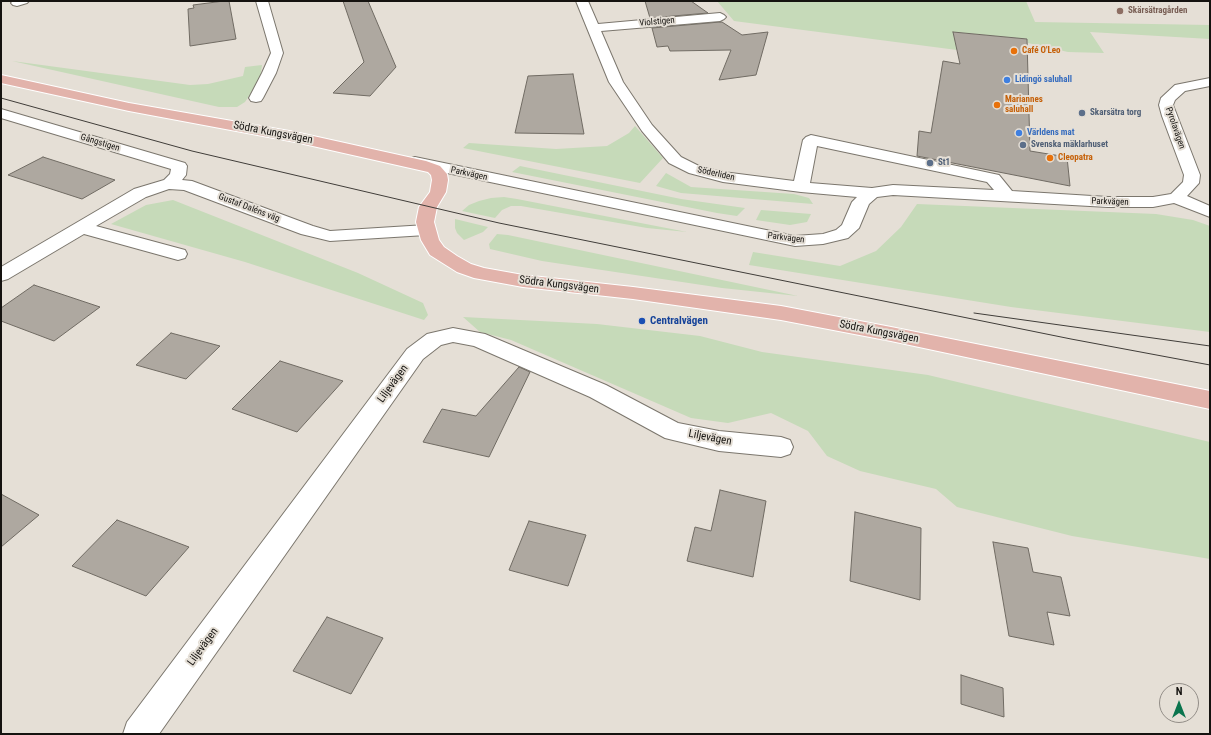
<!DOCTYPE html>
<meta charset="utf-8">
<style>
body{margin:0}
#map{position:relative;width:1211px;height:735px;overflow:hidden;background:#e5dfd6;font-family:"Roboto Condensed",sans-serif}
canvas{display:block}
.frame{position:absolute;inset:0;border:2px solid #151310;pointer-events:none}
.north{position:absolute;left:1159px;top:683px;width:40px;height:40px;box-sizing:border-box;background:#e5dfd6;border:1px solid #928d87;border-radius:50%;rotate:0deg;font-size:11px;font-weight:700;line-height:16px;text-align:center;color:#151310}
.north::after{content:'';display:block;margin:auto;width:14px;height:18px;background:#0a744d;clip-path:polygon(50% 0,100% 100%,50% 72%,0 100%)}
</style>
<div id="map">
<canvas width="1211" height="735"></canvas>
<div class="frame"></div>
<div class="north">N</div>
</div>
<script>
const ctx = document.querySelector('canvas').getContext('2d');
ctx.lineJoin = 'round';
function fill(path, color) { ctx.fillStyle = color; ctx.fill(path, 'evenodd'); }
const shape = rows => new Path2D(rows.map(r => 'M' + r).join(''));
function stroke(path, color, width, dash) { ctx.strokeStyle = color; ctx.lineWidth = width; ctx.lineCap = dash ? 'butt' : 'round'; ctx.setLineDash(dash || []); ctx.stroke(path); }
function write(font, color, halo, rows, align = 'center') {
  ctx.font = font + ' "Roboto Condensed",sans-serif'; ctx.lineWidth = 4; ctx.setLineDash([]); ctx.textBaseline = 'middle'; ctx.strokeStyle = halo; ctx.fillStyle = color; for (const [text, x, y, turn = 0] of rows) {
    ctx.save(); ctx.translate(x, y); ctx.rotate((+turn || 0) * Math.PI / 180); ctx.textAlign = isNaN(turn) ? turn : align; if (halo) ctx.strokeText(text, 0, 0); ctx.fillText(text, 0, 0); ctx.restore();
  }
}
const green = shape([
 [717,1,1026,1,1035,22,1210,25,1210,39,1090,32,1104,53,1068,52,1028,43,1027,39,954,32,957,50,734,21],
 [12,61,190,85,208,84,243,76,245,67,262,65,260,80,245,102,237,107,219,107],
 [635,126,663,158,640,183,463,148,469,143,556,149,607,146,629,133],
 [520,166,681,199,745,208,737,216,717,213,512,172],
 [666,173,691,187,794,194,809,198,813,204,681,193,656,186],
 [504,197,517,199,687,232,647,228,521,206,511,206,502,210,495,218,462,211,469,205,479,201,491,198],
 [173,200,358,273,423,303,428,315,424,320,245,262,111,224,146,205],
 [917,204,1156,214,1193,220,1210,226,1210,332,1011,307,749,265,753,252,840,266,876,251,901,227],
 [761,210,811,214,807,222,790,225,756,220],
 [455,219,488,227,483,232,464,240,457,233,455,228],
 [497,234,508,235,798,296,722,288,542,261,490,249,489,244],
 [463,317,597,324,700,336,762,352,928,375,1210,442,1210,559,1072,536,957,507,936,489,860,471,827,456,808,431,771,413,728,423,691,418,511,340,480,332]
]);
const building = shape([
 [224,1,229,1,236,39,190,46,188,9,194,8,193,5,224,1],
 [343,1,368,1,396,67,370,96,333,93,364,62,343,1],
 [645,1,691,1,708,13,650,18,645,1],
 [720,22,722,22,742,35,768,32,756,75,719,80,731,50,670,51,668,46,657,47,652,28,720,22],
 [953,32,1027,39,1030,151,1067,157,1070,186,917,156,919,131,931,133,943,61,960,64,953,32],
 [573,74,584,134,515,133,528,76,573,74],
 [43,157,115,180,82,199,8,175,43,157],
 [34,285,100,307,54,341,1,321,1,308,34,285],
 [171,333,220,346,186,379,136,365,171,333],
 [280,361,343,381,297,432,232,409,280,361],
 [519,367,530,372,489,457,423,442,442,409,476,416,519,367],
 [720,490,766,501,753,577,687,561,695,527,711,531,720,490],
 [1,494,39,515,1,547,1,494],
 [855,512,921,528,920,600,850,581,855,512],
 [117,520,189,547,146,596,72,566,117,520],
 [529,521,586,535,568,586,509,570,529,521],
 [993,542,1028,548,1033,572,1061,577,1070,616,1047,612,1054,645,1009,636,993,542],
 [327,617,383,638,351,694,293,671,327,617],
 [961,675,1003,688,1004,717,961,704,961,675]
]);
const minor = shape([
 [13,1,29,1,27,3,17,6,13,5,11,3,13,1],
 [256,1,268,1,283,53,276,73,263,98,261,101,256,102,251,101,249,98,262,73,271,53,256,1],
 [576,1,588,1,598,24,720,13,724,15,726,17,724,19,720,21,601,31,623,82,652,125,681,157,701,167,723,172,794,181,803,140,806,137,811,135,999,175,1012,191,1108,197,1153,197,1171,194,1183,182,1184,175,1162,116,1159,105,1161,98,1175,85,1210,78,1210,86,1185,91,1175,100,1173,105,1200,175,1199,183,1187,196,1210,206,1210,217,1174,203,1153,207,1108,207,893,195,877,197,869,204,859,228,848,238,823,244,795,246,409,165,407,162,409,159,415,157,795,236,823,234,836,230,842,225,852,202,857,197,801,192,723,182,689,173,669,163,642,131,609,82,576,1],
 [817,146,987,182,994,190,893,185,872,188,810,183,817,146],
 [1,109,185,163,187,166,186,175,182,180,192,181,313,226,330,231,426,225,432,226,435,230,432,234,426,235,330,241,301,234,184,190,169,189,146,197,96,226,185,250,187,254,185,258,178,260,84,234,8,279,1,281,1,267,134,189,164,180,170,174,171,169,1,118,1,109],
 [453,328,485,334,606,385,678,423,719,431,781,437,790,440,793,447,790,454,781,457,719,451,673,440,665,438,590,397,474,346,453,342,441,345,423,359,159,734,123,734,127,722,407,349,427,334,453,328]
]);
const major = shape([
 [1,75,129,103,295,132,426,161,440,166,447,174,448,180,446,192,437,207,434,222,439,240,444,247,457,256,471,264,484,268,523,275,633,287,781,306,891,327,1210,391,1210,409,891,341,781,320,633,299,523,287,474,278,457,272,430,255,421,240,416,222,419,207,430,192,432,180,431,175,428,172,295,142,129,111,1,83,1,75]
]);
const tram = shape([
 [1,98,192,151,499,223,1071,339,1210,365],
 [974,313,1210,346]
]);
const markers = [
 [1120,11,4,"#8d6e63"],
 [1014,51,4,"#e8710a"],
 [1007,80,4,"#3f7fe0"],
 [997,105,4,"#e8710a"],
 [1082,113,4,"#5c6f8a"],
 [1019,133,4,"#3f7fe0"],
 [1023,145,4,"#5c6f8a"],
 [1050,158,4,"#e8710a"],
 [930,163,4,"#5c6f8a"],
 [642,321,4,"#1a4fb4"]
];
const farEducationnames = [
 ["Skärsätragården",1128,11]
];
const farStreetnames = [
 ["Violstigen",657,22,-5],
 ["Pyrolavägen",1175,128,71],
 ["Gångstigen",100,143,17],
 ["Parkvägen",469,174,12],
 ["Söderliden",716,174,13],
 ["Parkvägen",1110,202,2],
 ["Gustaf Daléns väg",249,208,21],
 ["Parkvägen",786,238,7]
];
const farFoodnames = [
 ["Café O'Leo",1022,51],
 ["Mariannes",1005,100],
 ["saluhall",1005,110],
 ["Cleopatra",1058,158]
];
const farShopnames = [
 ["Lidingö saluhall",1015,80],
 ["Världens mat",1027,133]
];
const farServicenames = [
 ["Skarsätra torg",1090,113],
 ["Svenska mäklarhuset",1031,145],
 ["St1",938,163]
];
const streetNames = [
 ["Södra Kungsvägen",273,133,11],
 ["Södra Kungsvägen",559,285,7],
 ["Södra Kungsvägen",879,332,11],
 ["Liljevägen",393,384,-54],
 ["Liljevägen",710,438,11],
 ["Liljevägen",203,647,-54]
];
const transitNames = [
 ["Centralvägen",650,321]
];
fill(green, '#c6dab9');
fill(building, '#aea8a0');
stroke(building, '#706b63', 1);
stroke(minor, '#7b766d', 2);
stroke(major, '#fff', 2);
fill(minor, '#fff');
fill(major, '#e2b3ab');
stroke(tram, '#403d39', 1);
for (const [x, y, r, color] of markers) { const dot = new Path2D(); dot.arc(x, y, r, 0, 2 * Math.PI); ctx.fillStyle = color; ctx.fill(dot); stroke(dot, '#e5dfd6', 1.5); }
write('bold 9px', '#785e54', '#e5dfd6', farEducationnames, 'left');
write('9px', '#151310', '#e5dfd6', farStreetnames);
write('bold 9px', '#c56008', '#e5dfd6', farFoodnames, 'left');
write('bold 9px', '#366cbe', '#e5dfd6', farShopnames, 'left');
write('bold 9px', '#4e5e75', '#e5dfd6', farServicenames, 'left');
write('11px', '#151310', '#e5dfd6', streetNames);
write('bold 11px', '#164399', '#e5dfd6', transitNames, 'left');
</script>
